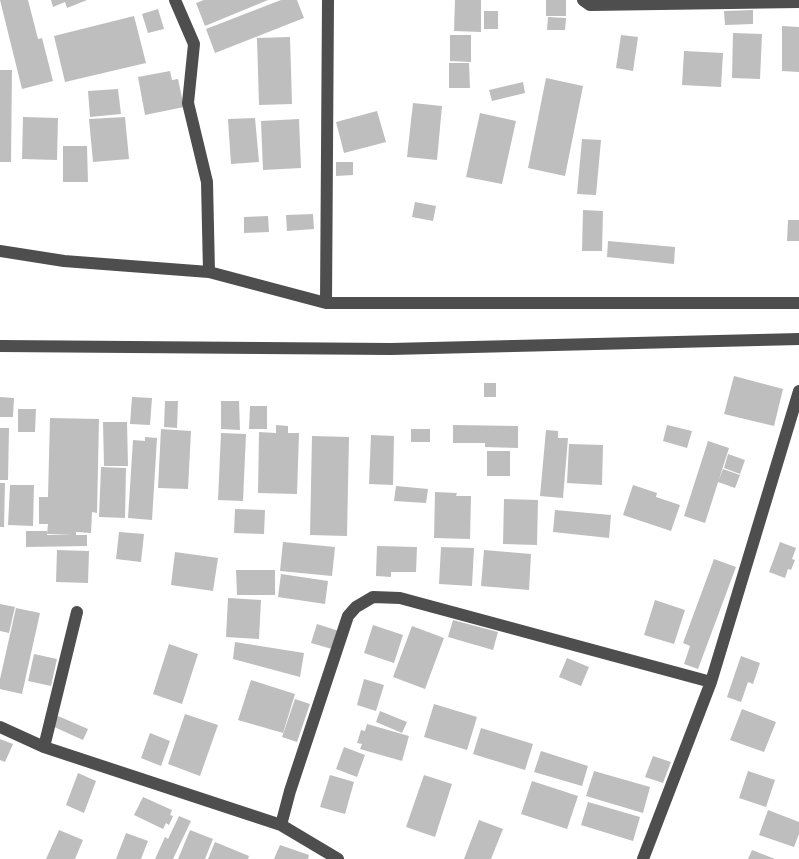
<!DOCTYPE html>
<style>
body{margin:0}
canvas{display:block;background:#fff}
</style>
<canvas width="799" height="859"></canvas>
<script>
const ctx = document.querySelector('canvas').getContext('2d');
ctx.lineJoin = 'round';
function fill(path, color) { ctx.fillStyle = color; ctx.fill(path, 'evenodd'); }
const shape = rows => new Path2D(rows.map(r => 'M' + r).join(''));
function stroke(path, color, width, dash) { ctx.strokeStyle = color; ctx.lineWidth = width; ctx.lineCap = dash ? 'butt' : 'round'; ctx.setLineDash(dash || []); ctx.stroke(path); }
const building = shape([
 [0,0,28,0,38,39,42,38,53,81,22,89],
 [51,0,87,0,67,8,65,2,53,7],
 [204,0,268,0,205,26,196,3],
 [281,0,297,0,304,18,215,53,206,29],
 [455,0,481,0,481,32,454,31],
 [546,0,566,0,566,16,546,16],
 [158,9,164,29,148,33,142,14],
 [753,10,753,24,725,25,724,11],
 [484,11,498,11,498,29,484,29],
 [134,16,146,63,65,82,54,36],
 [548,17,566,18,565,30,547,30],
 [782,26,799,27,799,72,782,71],
 [733,33,762,34,760,79,732,78],
 [450,35,471,35,471,62,450,61],
 [621,35,638,37,633,71,616,68],
 [290,37,292,104,259,105,257,38],
 [684,51,723,53,721,87,682,85],
 [449,63,469,63,470,88,449,88],
 [0,70,12,70,11,162,0,162],
 [170,71,172,80,178,79,184,107,145,115,138,77],
 [546,78,583,86,565,176,528,168],
 [523,82,525,93,492,101,489,90],
 [118,89,121,114,90,117,88,91],
 [413,103,442,106,437,160,407,157],
 [377,111,386,142,344,153,336,122],
 [480,113,516,121,502,184,466,177],
 [23,117,58,118,57,160,22,159],
 [125,117,129,159,93,162,89,119],
 [255,118,259,162,231,164,228,119],
 [299,119,301,168,263,170,261,121],
 [582,139,601,140,596,195,577,194],
 [63,146,87,146,88,182,63,182],
 [336,162,353,162,353,175,336,176],
 [415,202,436,206,433,221,412,217],
 [583,210,603,211,602,251,582,251],
 [313,214,314,229,287,231,286,215],
 [268,216,269,232,244,233,244,217],
 [788,220,799,220,799,241,787,241],
 [608,241,675,247,674,264,607,257],
 [734,376,783,389,774,426,724,414],
 [484,383,496,383,496,397,484,397],
 [0,397,14,398,13,417,0,417],
 [132,397,152,398,150,425,130,424],
 [165,401,178,401,177,428,164,427],
 [221,401,239,401,240,430,221,429],
 [250,406,267,406,267,429,249,429],
 [18,409,36,409,35,432,18,432],
 [50,418,99,419,97,513,92,512,91,533,76,532,76,535,87,535,87,546,26,547,26,531,47,531,47,539,47,535,73,535,47,534,48,524,39,524,39,497,48,497],
 [103,422,127,422,128,466,104,466],
 [276,425,288,426,288,433,299,433,297,494,258,493,259,432,276,433],
 [453,425,518,426,518,448,485,447,485,443,453,443],
 [667,425,692,431,687,448,663,441],
 [0,428,9,428,8,480,0,480],
 [161,429,191,431,188,489,158,488],
 [411,429,430,429,430,442,411,442],
 [546,430,558,431,558,438,568,438,563,498,540,496],
 [221,433,246,434,243,501,218,500],
 [371,435,394,436,393,485,369,484],
 [312,436,349,437,347,536,310,535],
 [145,437,157,438,152,520,128,518,133,440,145,441],
 [708,441,729,448,705,523,684,516],
 [569,444,603,445,602,485,567,483],
 [487,451,510,451,510,476,487,476],
 [728,454,745,460,740,474,724,468],
 [101,467,126,468,125,518,99,517],
 [723,469,740,475,735,488,718,482],
 [0,483,5,483,4,527,0,527],
 [10,485,34,485,33,526,8,525],
 [633,485,657,493,656,497,680,505,671,531,623,515],
 [396,486,428,489,426,503,394,501],
 [435,492,457,493,456,496,471,496,470,539,434,538],
 [504,499,538,500,537,545,503,544],
 [235,509,265,510,264,534,234,533],
 [555,510,611,515,609,538,553,532],
 [119,532,144,534,141,562,116,559],
 [283,542,335,547,332,576,280,571],
 [780,542,796,548,792,559,795,560,791,570,788,569,785,578,769,572],
 [377,546,417,547,416,572,391,572,391,577,376,576],
 [441,547,474,548,472,586,439,584],
 [57,550,89,551,88,583,56,582],
 [484,550,531,554,529,590,481,586],
 [175,552,218,558,213,591,171,585],
 [714,559,736,567,698,669,684,664,690,646,683,643],
 [236,570,275,570,275,595,237,595],
 [281,574,328,581,325,604,278,597],
 [228,598,261,600,259,639,226,637],
 [655,600,685,610,674,644,644,635],
 [0,604,15,607,9,633,0,631],
 [16,608,40,613,22,694,0,689,0,679],
 [453,620,498,632,493,650,448,637],
 [317,624,339,631,332,649,311,643],
 [373,625,403,635,394,663,364,653],
 [412,626,444,638,425,689,393,677],
 [235,642,304,653,300,677,233,659],
 [169,644,198,654,182,704,153,694],
 [34,654,57,659,51,686,28,681],
 [741,656,760,663,753,684,748,682,741,702,727,697],
 [567,658,589,667,581,686,559,677],
 [364,679,384,685,376,711,357,705],
 [251,680,295,694,283,733,238,720],
 [295,699,310,704,297,742,282,737],
 [434,704,477,717,467,750,424,737],
 [742,709,776,722,764,752,730,740],
 [380,711,407,722,402,733,376,722],
 [185,714,218,725,200,776,168,764],
 [58,716,88,729,83,740,52,726],
 [367,724,409,736,402,761,360,749,362,744,357,743,361,730,365,731],
 [481,728,533,744,525,770,473,754],
 [150,733,170,741,161,766,141,758],
 [0,739,13,744,5,762,0,760],
 [344,747,365,755,357,777,336,769],
 [541,751,588,766,582,786,534,772],
 [653,756,671,762,663,783,645,777],
 [594,771,650,787,643,813,586,796],
 [748,771,775,780,766,807,739,798],
 [78,773,96,781,84,813,66,805],
 [330,775,354,782,345,814,320,807],
 [424,775,452,784,435,837,406,827],
 [532,781,578,796,567,829,521,814],
 [143,797,172,810,170,815,173,816,169,825,166,823,163,829,134,815],
 [588,802,640,817,633,841,581,825],
 [768,810,799,822,799,834,794,847,759,835],
 [179,816,191,821,173,859,155,859,165,837,168,839],
 [479,820,503,829,491,859,464,859],
 [59,830,83,840,75,859,46,859],
 [190,830,213,839,205,859,178,859],
 [126,833,148,841,141,859,116,859],
 [215,842,249,856,248,859,208,859],
 [280,845,309,855,308,859,274,859],
 [752,850,775,859,748,859]
]);
const minor = shape([
 [175,0,194,44,188,103,207,182,209,272],
 [583,0,590,5,799,2],
 [0,251,64,261,209,272,326,303,799,303],
 [326,303,328,0],
 [0,346,391,349,799,339],
 [0,727,44,747,281,825,338,859],
 [44,747,77,612],
 [281,825,290,791,348,616,356,607,373,597,400,598,711,682],
 [643,859,711,682,799,391]
]);
fill(building, '#bebebe');
stroke(minor, '#4e4e4e', 12);
</script>
